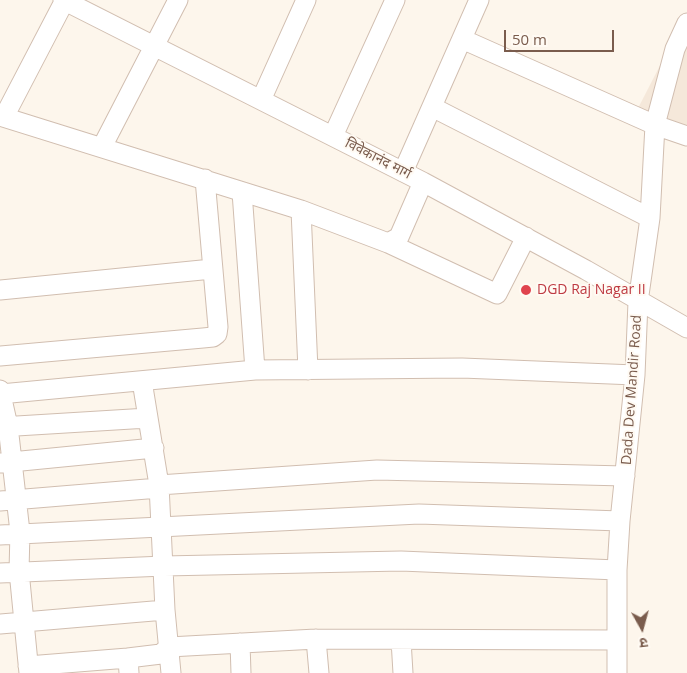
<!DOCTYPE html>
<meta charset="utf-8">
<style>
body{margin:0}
#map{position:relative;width:687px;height:673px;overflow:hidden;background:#fdf6ec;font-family:"Open Sans","Noto Sans Devanagari",sans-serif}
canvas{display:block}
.north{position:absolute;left:617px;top:603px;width:50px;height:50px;-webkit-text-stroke:4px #fffaf3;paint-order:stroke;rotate:173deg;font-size:14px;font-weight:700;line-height:20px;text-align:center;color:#7a5c4d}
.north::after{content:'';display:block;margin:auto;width:18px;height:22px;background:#7a5c4d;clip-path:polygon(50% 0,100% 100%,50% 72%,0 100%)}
.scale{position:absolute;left:504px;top:30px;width:110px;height:22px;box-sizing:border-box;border:2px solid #7a5c4d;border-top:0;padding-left:6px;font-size:15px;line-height:18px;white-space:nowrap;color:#7a5c4d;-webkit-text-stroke:4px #fffaf3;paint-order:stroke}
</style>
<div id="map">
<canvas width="687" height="673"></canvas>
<div class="north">उ</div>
<div class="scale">50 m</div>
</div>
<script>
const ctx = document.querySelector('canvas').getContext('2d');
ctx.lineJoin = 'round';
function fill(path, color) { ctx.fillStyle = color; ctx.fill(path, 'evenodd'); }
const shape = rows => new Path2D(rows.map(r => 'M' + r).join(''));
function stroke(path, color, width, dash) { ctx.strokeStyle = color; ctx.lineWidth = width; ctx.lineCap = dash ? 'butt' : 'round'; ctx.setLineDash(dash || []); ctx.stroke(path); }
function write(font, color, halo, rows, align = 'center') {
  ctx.font = font + ' "Open Sans","Noto Sans Devanagari",sans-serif'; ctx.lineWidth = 4; ctx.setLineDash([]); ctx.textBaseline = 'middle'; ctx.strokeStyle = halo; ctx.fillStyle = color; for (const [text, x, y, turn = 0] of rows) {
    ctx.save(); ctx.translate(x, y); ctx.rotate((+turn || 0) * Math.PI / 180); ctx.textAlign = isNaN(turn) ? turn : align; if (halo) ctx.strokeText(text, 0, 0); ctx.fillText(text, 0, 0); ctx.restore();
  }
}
const residential = shape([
 [687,13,687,141,634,116]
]);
const minor = shape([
 [63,0,423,182,586,270,687,328],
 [462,39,655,125,687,136],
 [261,100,306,0],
 [432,107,650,218],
 [0,116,301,210,388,243,399,237,423,182],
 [4,117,65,0],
 [333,136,395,0],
 [102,147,178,0],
 [403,172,479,0],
 [242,192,255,370],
 [301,210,308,370],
 [388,243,497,294,526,237],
 [0,290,212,269],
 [0,356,203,338,213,337,217,334,218,327,205,179],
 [142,381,159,485,165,610,171,673],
 [0,390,8,426,20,532,19,571,29,673],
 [0,394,255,370,462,368,635,375],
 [0,427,148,418],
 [1,463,154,448],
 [159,485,377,470,625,476],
 [0,501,159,488],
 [0,535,419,514,620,521],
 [0,573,164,566,401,561,617,570],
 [0,624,165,610],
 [316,639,319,673],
 [401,640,403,673],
 [240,643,241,673],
 [128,658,161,654,169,647,316,639,616,640],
 [28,666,128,658,129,673],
 [617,673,617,570,620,521,635,375,638,302,650,218,655,125,675,49,687,23]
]);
const markers = [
 [526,290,6,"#e0444e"]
];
const streetNames = [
 ["विवेकानंद मार्ग",378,159,27],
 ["Dada Dev Mandir Road",632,390,-86]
];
const healthNames = [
 ["DGD Raj Nagar II",537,290]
];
fill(residential, '#f5e8da');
stroke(minor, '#d1beb0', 21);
stroke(minor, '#fff', 19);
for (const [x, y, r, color] of markers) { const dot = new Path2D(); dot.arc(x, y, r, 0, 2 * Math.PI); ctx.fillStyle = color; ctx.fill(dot); stroke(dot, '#fffaf3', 2); }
write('14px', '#7a5c4d', '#fffaf3', streetNames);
write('14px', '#be3a42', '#fffaf3', healthNames, 'left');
</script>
